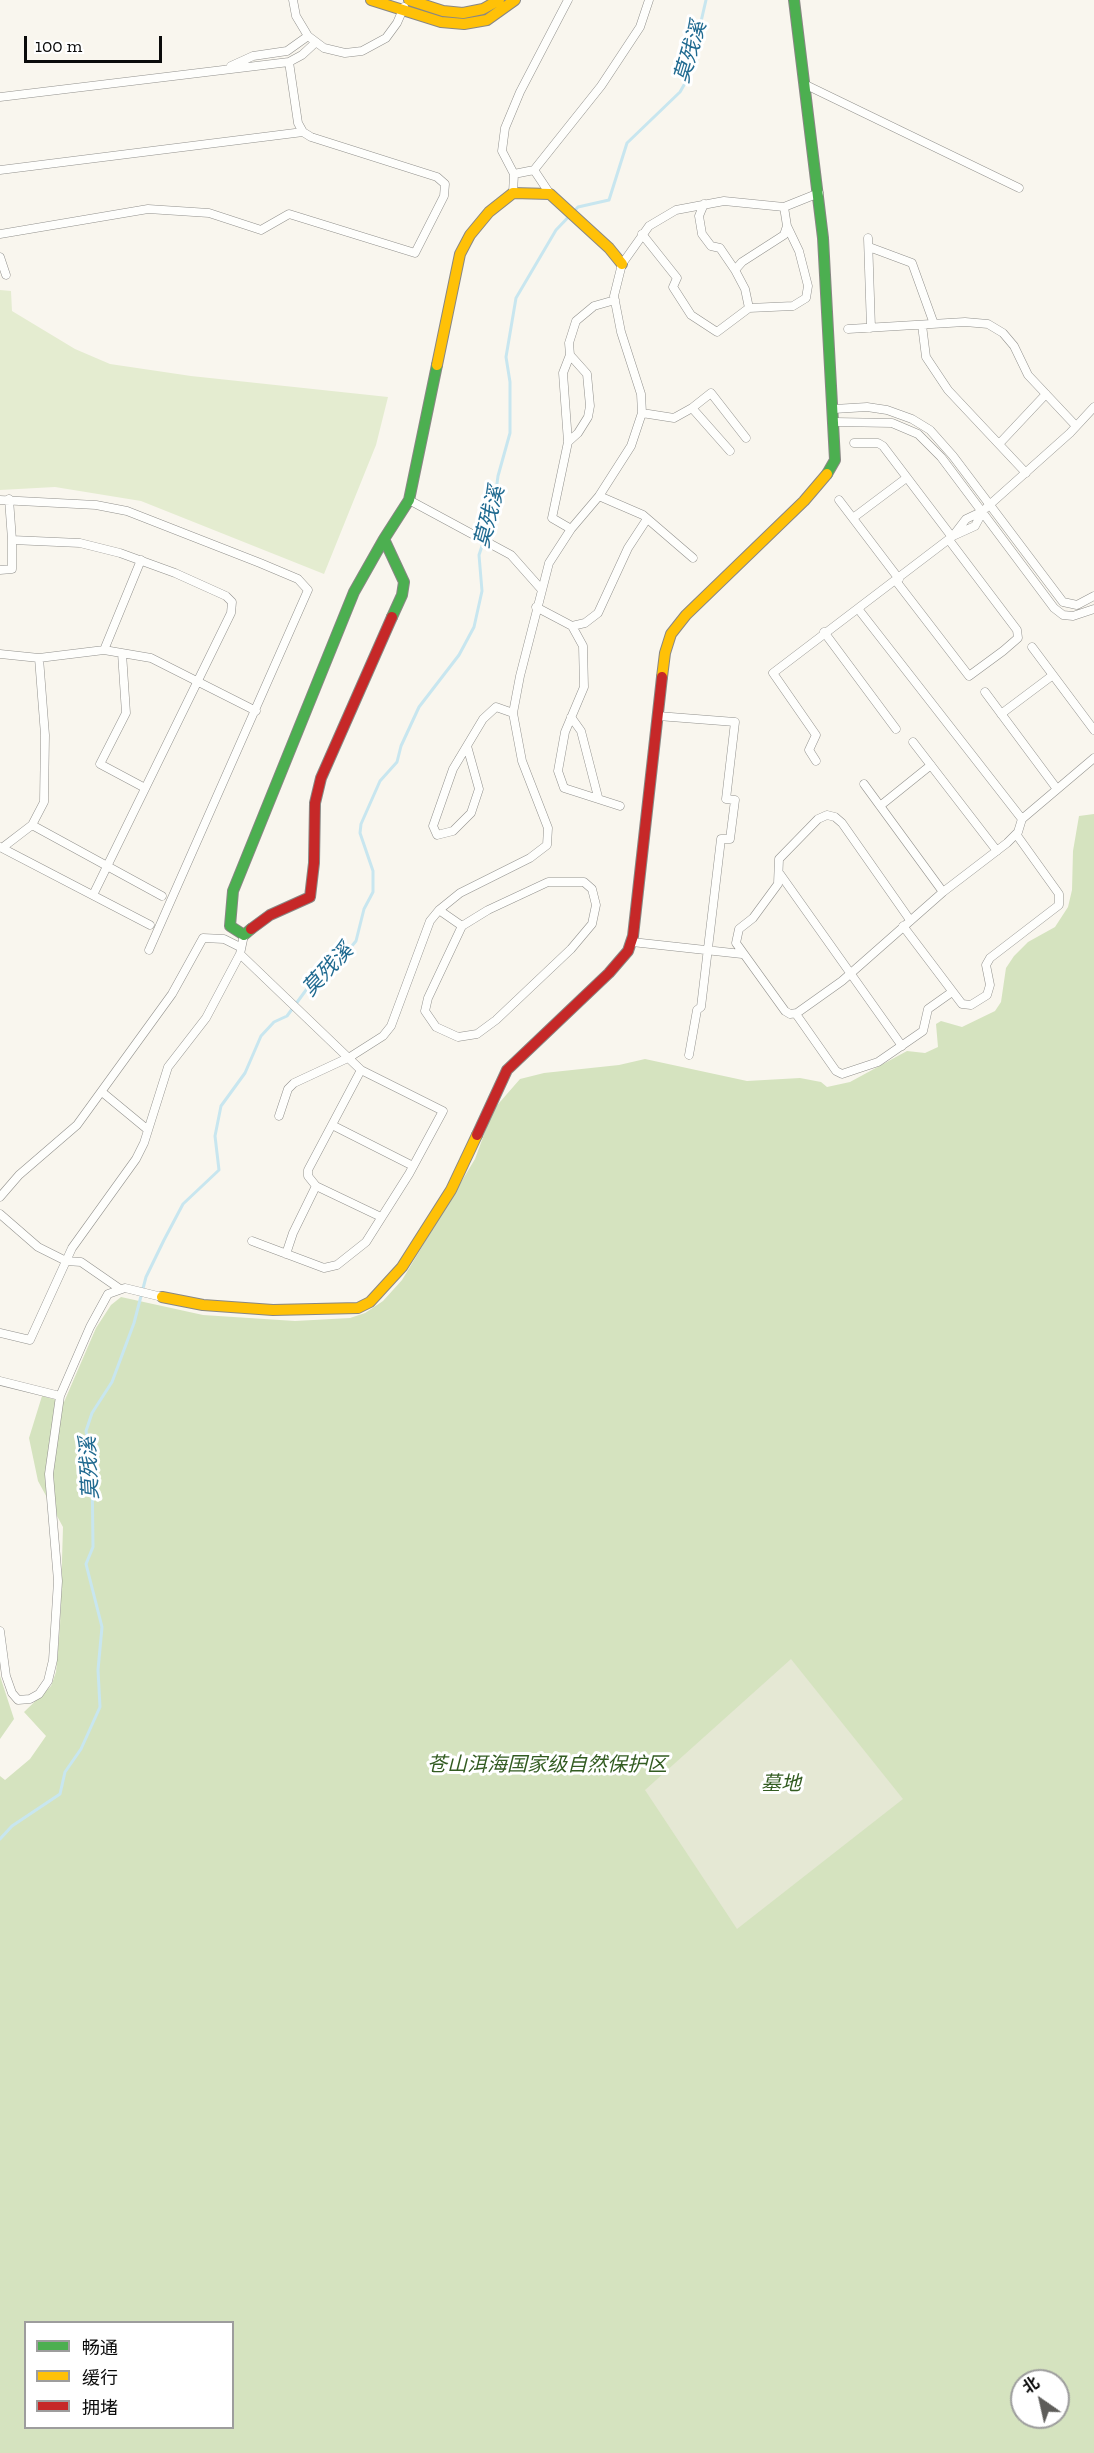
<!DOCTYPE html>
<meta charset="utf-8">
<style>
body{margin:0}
#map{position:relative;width:1094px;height:2453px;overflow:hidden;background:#f9f6ee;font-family:"Zilla Slab","Noto Sans SC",serif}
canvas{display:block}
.legend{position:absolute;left:24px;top:2321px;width:210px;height:108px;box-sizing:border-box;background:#fff;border:2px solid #9d9d9d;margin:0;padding:8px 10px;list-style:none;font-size:18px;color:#0b0b0b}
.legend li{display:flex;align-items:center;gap:12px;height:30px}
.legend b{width:30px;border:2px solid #9d9d9d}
.north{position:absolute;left:1010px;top:2369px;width:60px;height:60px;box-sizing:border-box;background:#fff;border:2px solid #9d9d9d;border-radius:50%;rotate:326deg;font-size:16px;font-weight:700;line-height:24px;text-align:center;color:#0b0b0b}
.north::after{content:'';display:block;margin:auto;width:21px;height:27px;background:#5e5d5a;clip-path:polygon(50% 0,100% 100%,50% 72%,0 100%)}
.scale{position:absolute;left:24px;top:36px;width:138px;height:27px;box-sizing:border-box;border:3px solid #0b0b0b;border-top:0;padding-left:8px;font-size:18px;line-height:21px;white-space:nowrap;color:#0b0b0b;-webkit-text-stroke:4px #fff;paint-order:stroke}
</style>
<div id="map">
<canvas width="1094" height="2453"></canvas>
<ul class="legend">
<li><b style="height:8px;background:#4caf50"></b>畅通</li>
<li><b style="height:8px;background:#ffc107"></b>缓行</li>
<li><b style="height:8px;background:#c62828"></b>拥堵</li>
</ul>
<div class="north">北</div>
<div class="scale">100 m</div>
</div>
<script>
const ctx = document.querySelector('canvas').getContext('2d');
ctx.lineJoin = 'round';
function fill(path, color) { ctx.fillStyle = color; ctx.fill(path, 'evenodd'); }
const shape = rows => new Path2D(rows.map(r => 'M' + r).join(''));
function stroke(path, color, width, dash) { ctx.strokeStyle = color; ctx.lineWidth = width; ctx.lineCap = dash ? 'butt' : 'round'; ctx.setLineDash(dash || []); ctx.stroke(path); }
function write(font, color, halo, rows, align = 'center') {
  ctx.font = font + ' "Zilla Slab","Noto Sans SC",serif'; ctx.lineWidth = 6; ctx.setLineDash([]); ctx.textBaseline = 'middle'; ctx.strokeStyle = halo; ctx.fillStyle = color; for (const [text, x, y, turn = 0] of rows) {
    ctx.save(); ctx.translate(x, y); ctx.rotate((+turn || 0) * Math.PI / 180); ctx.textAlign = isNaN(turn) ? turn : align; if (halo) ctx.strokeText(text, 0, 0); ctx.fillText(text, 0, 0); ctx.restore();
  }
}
const green = shape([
 [0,290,11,291,12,311,75,349,110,364,191,376,388,397,376,445,324,574,141,501,55,487,0,490]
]);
const forest = shape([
 [1094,814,1094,2453,0,2453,0,1776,5,1780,30,1759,46,1736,24,1712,51,1686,56,1672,60,1626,63,1527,38,1481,29,1438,42,1396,64,1402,96,1328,111,1305,121,1297,203,1315,295,1321,350,1318,365,1313,383,1301,402,1280,475,1159,493,1110,520,1079,544,1073,619,1065,645,1059,747,1081,800,1078,821,1082,827,1087,850,1082,907,1051,925,1053,938,1047,936,1024,941,1021,962,1027,995,1011,1001,1002,1006,968,1014,956,1028,942,1055,927,1068,907,1072,890,1073,851,1079,816],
 [26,2322,232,2322,232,2428,26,2428],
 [1022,2381,1058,2381,1058,2417,1022,2417],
 [0,1676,14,1719,0,1739]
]);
const cemetery = shape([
 [791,1659,903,1799,737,1929,645,1790]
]);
const stream = shape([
 [0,1839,12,1826,60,1794,65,1772,81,1749,100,1707,98,1670,102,1627,86,1564,93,1547,92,1465,86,1431,92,1413,112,1382,134,1323,146,1277,164,1240,183,1204,219,1170,215,1136,221,1106,245,1073,261,1036,274,1022,287,1016,309,986,336,965,356,941,364,909,373,892,373,871,360,833,361,824,380,781,397,762,401,746,419,707,459,655,474,627,482,591,479,555,493,513,498,476,510,433,510,382,506,357,516,298,556,230,578,207,609,200,627,143,680,92,688,78,706,0]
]);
const street = shape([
 [293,0,296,16,308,36,324,48,345,53,362,51,386,38,397,23,404,7],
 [568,0,520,92,505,128,502,151,514,174,534,170,601,86,640,27,649,0],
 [231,66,253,56,287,51,308,36],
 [804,84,1019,188],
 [0,97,289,62,302,55,315,43],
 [0,170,303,132],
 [534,170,550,194],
 [513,193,514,174],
 [704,204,699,216,702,234,711,246,720,248,735,270],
 [0,234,148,209,209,213,261,230,289,214,415,253,444,196,445,184,437,177,311,137,303,132,298,123,289,62],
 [642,234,677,278,673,287,691,315,717,332,749,308,745,289,735,270,742,262,784,235,787,226,784,207],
 [868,238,871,328],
 [869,247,912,263,934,324],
 [0,257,6,275],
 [749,308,793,306,806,298,808,286,799,251,787,226],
 [922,325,926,357,948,390,1026,473],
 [848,329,965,322,988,324,1003,333,1014,346,1028,375,1076,426],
 [692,408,711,393,746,438],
 [834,409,867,407,887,410,912,419,930,430,953,456,1063,602,1077,605,1094,596],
 [642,413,674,418,692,408,730,451],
 [835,422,892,423,918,434,941,457,1054,608,1063,615,1073,616,1094,609],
 [568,442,578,433,588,417,590,406,587,374,570,355],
 [854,443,878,443,883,446,952,537],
 [999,444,1046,394],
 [599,496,643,515,693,558],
 [9,499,12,540,80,543,120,553,175,573,226,596,232,602,231,613,93,895],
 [0,500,96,505,127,511,260,563,298,579,308,590,149,950],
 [409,500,511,555,542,590],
 [839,500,899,579],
 [986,508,1070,433,1094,407],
 [853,518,905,479],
 [571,529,552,518,568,442,563,373,570,355,569,343,576,321,594,306,615,300],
 [0,570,12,569,12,540],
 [896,581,969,676,1003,651,1018,638,1017,630,949,540],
 [536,607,572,626,585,623,598,613,628,548,647,519],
 [859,610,1022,819],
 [572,626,583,646,584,687,565,732,558,771,564,788,620,806],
 [824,632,896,729],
 [1032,647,1094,730],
 [104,650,141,560],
 [122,653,126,713,100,764,145,788],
 [0,654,39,658,45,735,44,802,32,825,2,848],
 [39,658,104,650,151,658,256,711],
 [985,692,1057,789],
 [1001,714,1053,675],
 [658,716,735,722,726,799,735,800,730,839,721,839,701,1007,697,1010,689,1055],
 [571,717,581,731,598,797],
 [913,742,997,851],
 [467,746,479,789,471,813,453,831,437,835,433,826,453,769,483,719,496,707,513,713],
 [816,761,809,750,816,735,773,673,953,536,966,519,983,511,975,526,953,536],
 [864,784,943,892],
 [880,806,931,765],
 [32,825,162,896],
 [0,847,150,925],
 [780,874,902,1046],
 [439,910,462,926,428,998,425,1011,436,1027,458,1037,477,1034,496,1020,571,949,592,924,596,905,592,889,584,882,548,882,488,910,462,926],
 [910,920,842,823,835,817,827,815,818,819,779,859,778,884,753,918,739,929,736,943,785,1011,790,1014,797,1013,842,981,943,892,1007,843,1018,832,1022,819,1094,758],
 [903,926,962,1004,971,1005,987,995,990,985,986,965,990,958,1059,905,1059,894,1016,834],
 [244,935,240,954,361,1070,443,1111,409,1174,366,1242,337,1265,324,1268,252,1241],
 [632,942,742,954],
 [796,1014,836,1071,842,1074,878,1062,923,1031,928,1009,952,992],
 [102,1092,148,1130],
 [279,1116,288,1089,294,1083,350,1057,383,1036,391,1026,430,921,439,910,460,893,530,858,547,845,548,828,522,761,513,713,520,676,549,563,571,529,599,496,631,446,642,413,641,394,621,332,614,296,622,264,649,226,676,210,724,201,784,207,819,193],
 [332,1125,413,1166],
 [316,1186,308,1176,308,1170,361,1070],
 [0,1197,19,1175,77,1125,172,994,203,938,224,939,240,947],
 [0,1214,38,1247,66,1261,81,1262,120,1289],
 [286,1254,293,1233,316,1186,381,1217],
 [0,1333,30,1340,72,1248,136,1159,144,1143,168,1067,206,1018,240,954],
 [0,1381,60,1396],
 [0,1631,6,1676,12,1693,18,1700,30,1699,39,1694,48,1681,53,1660,58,1581,49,1474,60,1396,90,1327,108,1294,125,1288,162,1297]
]);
const fast = shape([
 [794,0,823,238,835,460,827,474],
 [392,617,402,595,404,582,384,539,409,500,437,365],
 [251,929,244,935,230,926,233,891,354,592,384,539]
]);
const slow = shape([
 [371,0,441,22,464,24,487,20,515,0],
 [409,0,443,11,463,13,483,9,499,0],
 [437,365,460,254,470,235,489,212,513,193,550,194,609,248,622,264],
 [662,677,665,653,671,634,686,615,804,501,827,474],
 [162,1297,203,1305,273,1310,358,1308,370,1302,402,1267,451,1190,477,1135]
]);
const jam = shape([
 [251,929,270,915,310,897,314,863,315,803,321,778,392,617],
 [477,1135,507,1070,609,973,628,951,633,936,662,677]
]);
const parkNames = [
 ["苍山洱海国家级自然保护区",547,1765],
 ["墓地",781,1784]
];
const waterNames = [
 ["莫残溪",691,52,-73],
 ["莫残溪",490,517,-75],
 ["莫残溪",328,970,-47],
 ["莫残溪",90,1468,-93]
];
fill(green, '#e4ecd0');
fill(forest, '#d5e3bf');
fill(cemetery, '#e5e8d4');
stroke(stream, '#c8e6ef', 3);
stroke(street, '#92918d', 9);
stroke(fast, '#898784', 12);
stroke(slow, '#898784', 12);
stroke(jam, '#898784', 12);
stroke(street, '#fefefc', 8);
stroke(fast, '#4caf50', 10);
stroke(slow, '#ffc107', 10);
stroke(jam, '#c62828', 10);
write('italic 20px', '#335c22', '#fff', parkNames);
write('italic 21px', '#206a90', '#fff', waterNames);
</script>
